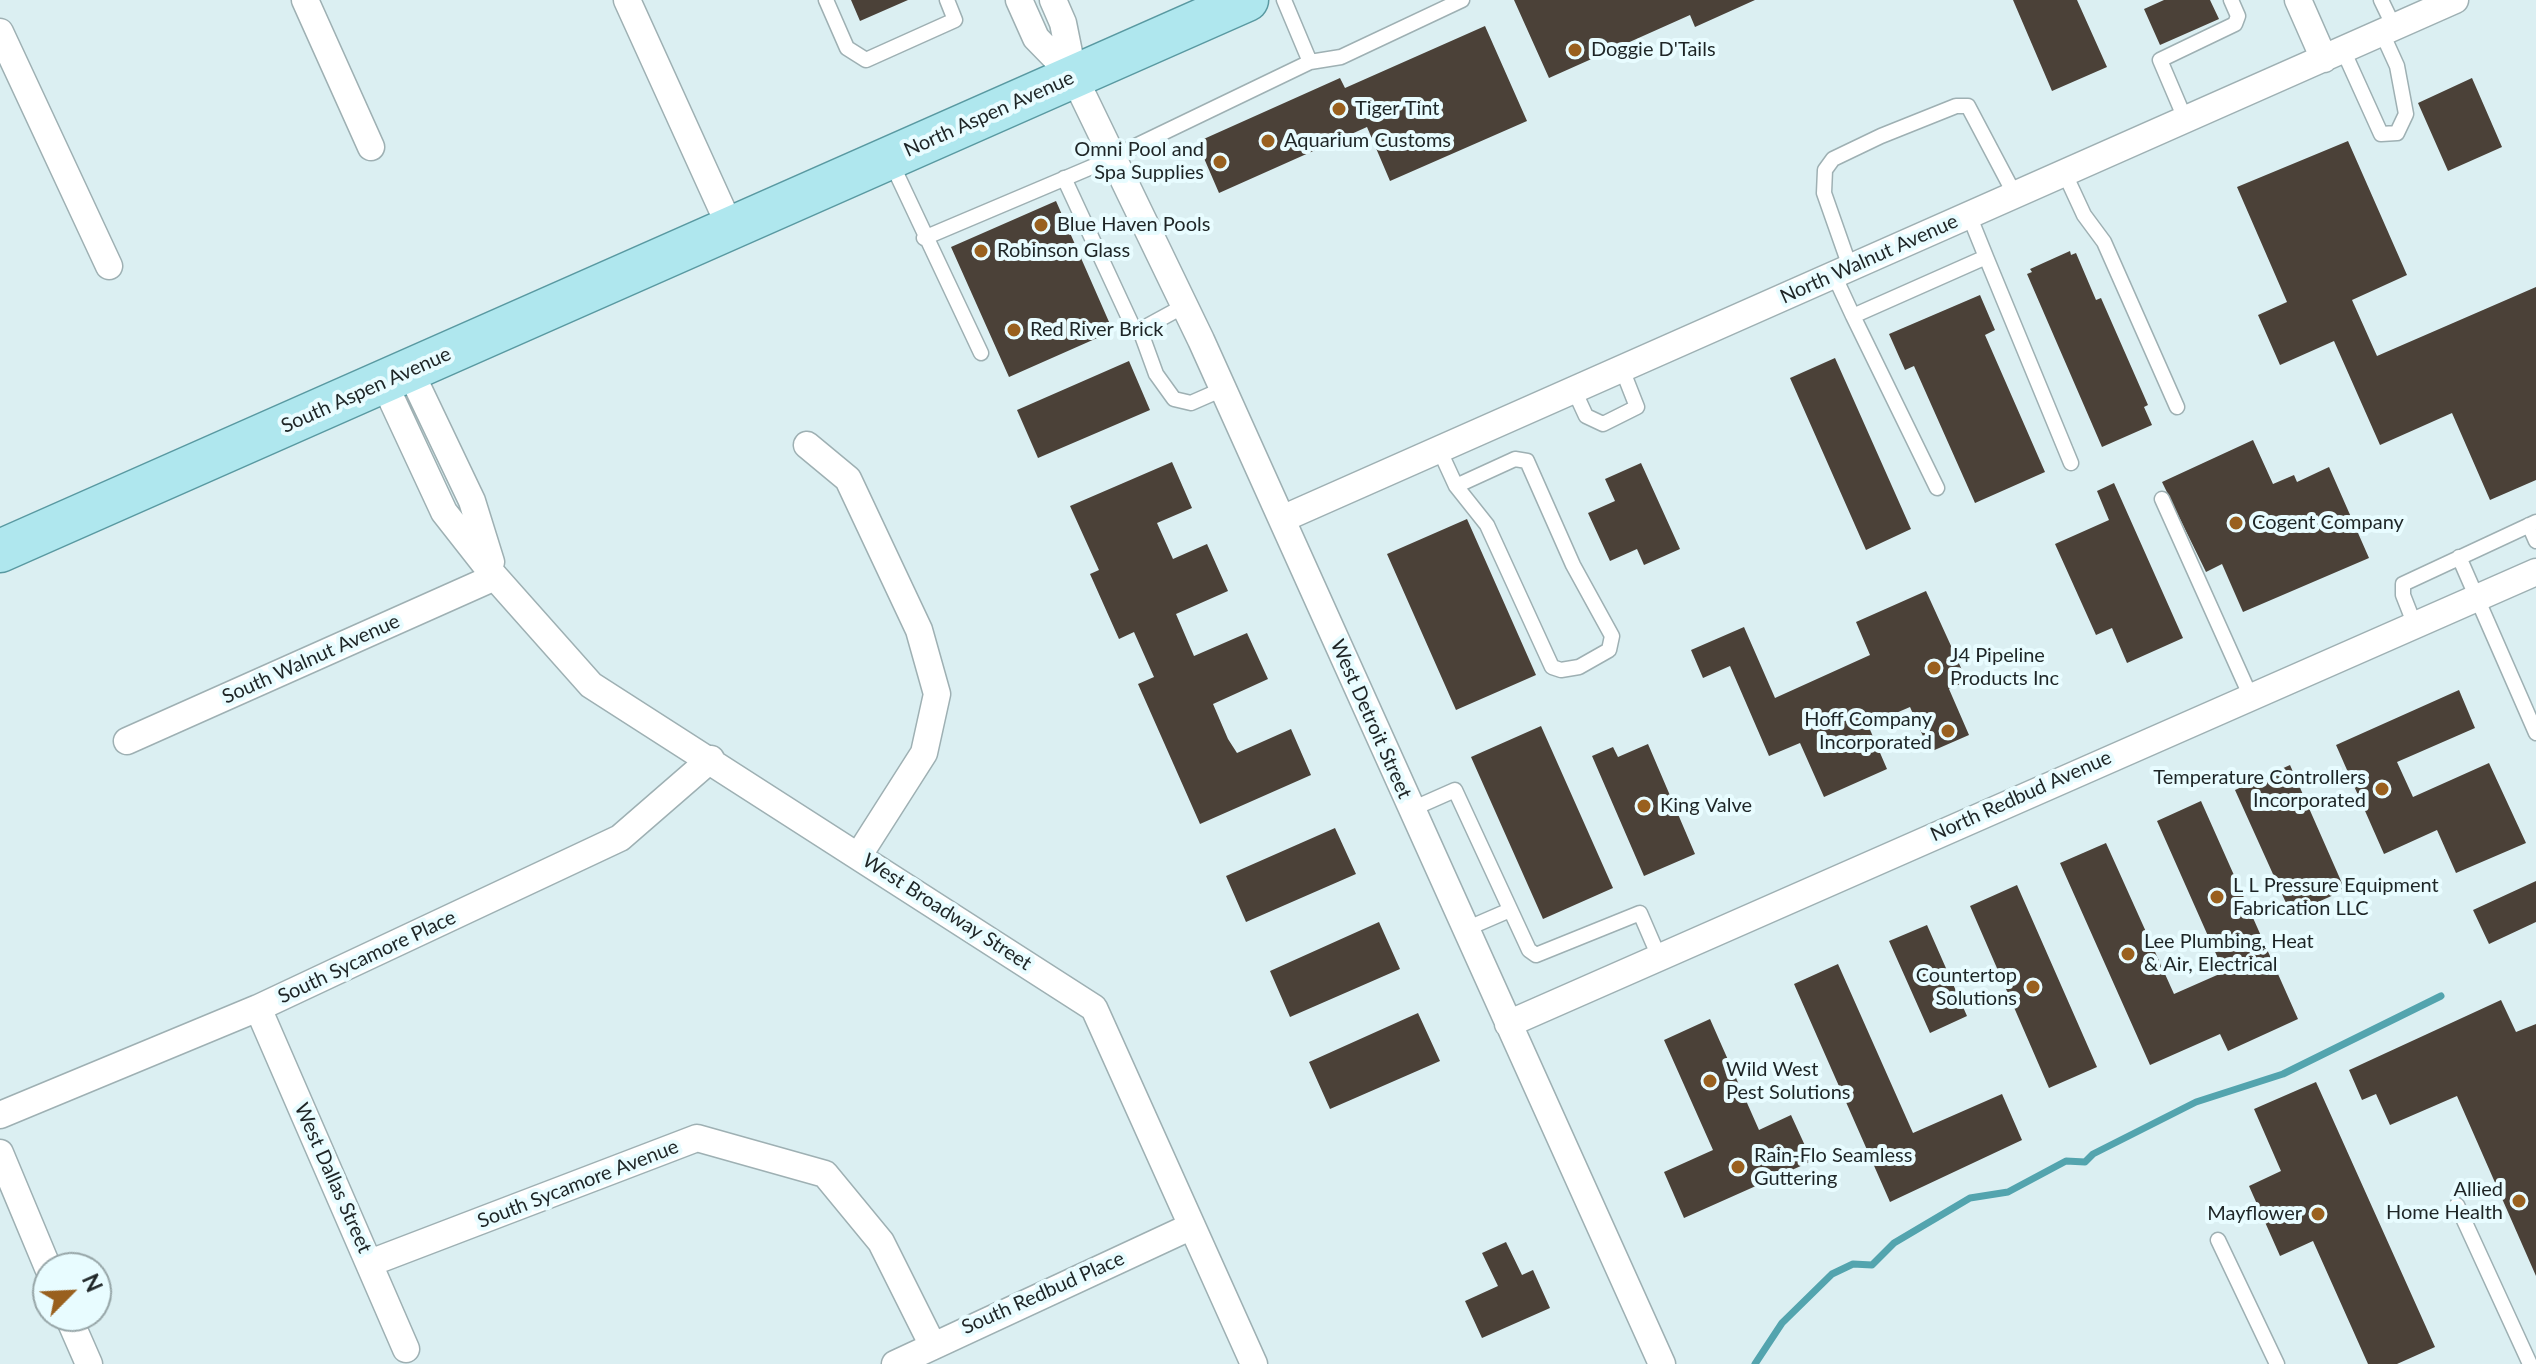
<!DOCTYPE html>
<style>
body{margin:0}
#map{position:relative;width:2536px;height:1364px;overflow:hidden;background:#dbeff2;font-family:Lato,sans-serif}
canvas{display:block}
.north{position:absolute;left:32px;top:1252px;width:80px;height:80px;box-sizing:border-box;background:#e8fcff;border:2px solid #97a6a8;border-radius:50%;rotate:66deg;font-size:22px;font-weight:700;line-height:32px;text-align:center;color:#1e2526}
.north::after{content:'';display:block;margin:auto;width:28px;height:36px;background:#99601e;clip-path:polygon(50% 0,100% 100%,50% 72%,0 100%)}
</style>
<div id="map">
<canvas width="2536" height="1364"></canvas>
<div class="north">N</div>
</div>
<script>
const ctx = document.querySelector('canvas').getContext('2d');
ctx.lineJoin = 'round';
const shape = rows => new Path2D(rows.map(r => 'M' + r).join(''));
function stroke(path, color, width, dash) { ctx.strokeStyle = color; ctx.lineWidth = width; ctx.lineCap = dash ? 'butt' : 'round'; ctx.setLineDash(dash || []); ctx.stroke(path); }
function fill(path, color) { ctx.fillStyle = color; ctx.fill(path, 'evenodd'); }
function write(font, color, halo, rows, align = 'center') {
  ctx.font = font + ' Lato,sans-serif'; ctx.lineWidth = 8; ctx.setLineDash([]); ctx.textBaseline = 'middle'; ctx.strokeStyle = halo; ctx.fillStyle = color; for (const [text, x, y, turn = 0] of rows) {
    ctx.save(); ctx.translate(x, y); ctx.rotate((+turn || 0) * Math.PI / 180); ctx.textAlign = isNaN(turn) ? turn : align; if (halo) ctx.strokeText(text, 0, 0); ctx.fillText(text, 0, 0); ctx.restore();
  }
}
const stream = shape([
 [1755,1364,1782,1323,1832,1274,1853,1264,1872,1265,1894,1243,1970,1198,2008,1192,2066,1161,2085,1162,2093,1154,2196,1102,2283,1074,2441,996]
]);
const building = shape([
 [851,0,908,0,860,21],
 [1514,0,1755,0,1695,27,1690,15,1549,78],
 [2013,0,2077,0,2107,67,2052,91],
 [2164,0,2210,0,2219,19,2160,45,2144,9],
 [1485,26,1527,121,1390,181,1367,127,1219,193,1197,142,1340,78,1345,88],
 [2472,78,2502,147,2448,171,2418,103],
 [2348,141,2407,275,2352,300,2377,356,2536,287,2536,480,2490,500,2452,413,2380,445,2334,341,2280,365,2258,315,2287,302,2237,187],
 [1056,201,1113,331,1009,377,951,247],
 [2070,251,2071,255,2076,253,2096,300,2101,298,2148,405,2144,407,2152,425,2102,447,2027,274,2032,272,2030,269],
 [1980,295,1995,330,1985,335,2045,472,1975,503,1914,366,1905,370,1889,334],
 [1835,358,1911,529,1866,550,1790,378],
 [1129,361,1150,410,1038,458,1017,410],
 [2253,440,2273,484,2294,475,2297,482,2329,467,2369,558,2243,612,2222,564,2206,572,2162,482],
 [1172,462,1192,508,1157,523,1173,559,1207,544,1228,591,1176,614,1194,656,1247,633,1268,679,1213,704,1228,739,1237,753,1291,729,1311,775,1200,824,1138,684,1154,677,1134,632,1119,639,1090,574,1099,570,1070,506],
 [1641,463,1680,549,1644,565,1637,549,1610,561,1588,513,1615,501,1605,479],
 [2114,483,2183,638,2127,663,2112,628,2096,635,2055,544,2109,520,2097,491],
 [1467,519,1536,675,1456,710,1387,554],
 [1926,591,1967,681,1949,689,1969,735,1930,752,1910,707,1868,725,1887,769,1824,797,1800,743,1769,756,1730,666,1703,678,1691,650,1744,627,1775,698,1870,655,1856,622],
 [2459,690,2475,728,2397,762,2413,797,2489,763,2526,843,2456,873,2437,830,2384,854,2336,745],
 [1541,726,1613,888,1543,919,1471,757],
 [1648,744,1695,854,1644,876,1592,756,1613,747,1618,757],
 [2290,765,2345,890,2291,914,2235,790],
 [2201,801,2298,1019,2228,1051,2220,1034,2150,1065,2060,863,2106,843,2174,994,2224,972,2157,821],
 [1335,828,1356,874,1246,922,1226,876],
 [2536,881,2536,922,2489,944,2473,910],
 [2017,885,2097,1067,2049,1088,1970,906],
 [1379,922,1400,969,1290,1017,1270,971],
 [1927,925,1967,1016,1930,1033,1889,941],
 [1838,964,1913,1133,2002,1094,2022,1140,1890,1202,1794,984],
 [2501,1000,2516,1032,2536,1024,2536,1276,2457,1096,2390,1125,2376,1094,2362,1100,2349,1070],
 [1418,1013,1440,1061,1330,1109,1309,1062],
 [1710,1019,1759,1130,1791,1115,1812,1161,1684,1218,1664,1172,1713,1150,1664,1040],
 [2316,1082,2435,1347,2397,1364,2368,1364,2313,1241,2280,1256,2249,1186,2281,1171,2254,1109],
 [1506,1242,1522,1275,1533,1270,1550,1308,1482,1338,1465,1301,1498,1286,1482,1253]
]);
const service = shape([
 [826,0,847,48,866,60,955,20,947,0],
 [1284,0,1310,62],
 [2381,0,2394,27],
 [2343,50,2381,134,2397,133,2406,114,2397,66,2382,33],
 [2186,121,2160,60,2235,24,2238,16,2231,0],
 [891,162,981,353],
 [2065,174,2084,215,2104,242,2177,407],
 [1064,178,1133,327,1140,330,1184,306],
 [924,238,1094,166,1310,62,1341,57,1462,0],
 [1986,257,2071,463],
 [1850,267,1824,193,1825,170,1833,159,1881,136,1956,106,1968,106,2015,195],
 [1834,275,1853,316,1986,257,1969,215],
 [1853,316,1937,488],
 [1140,330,1156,374,1174,399,1191,403,1223,389],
 [1574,390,1586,416,1603,424,1637,407,1622,369],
 [1439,449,1456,486,1487,525,1552,667,1561,670,1579,667,1609,650,1612,636,1573,565,1527,461,1515,459,1456,486],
 [2162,499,2250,695],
 [2529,525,2536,541],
 [2459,557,2536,733],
 [2414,623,2403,595,2403,584,2536,522],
 [1412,809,1455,790,1529,950,1536,955,1640,913,1659,957],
 [1466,929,1510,910],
 [2457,1205,2530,1364],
 [2218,1240,2277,1364]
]);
const minor = shape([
 [305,0,371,147],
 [627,0,731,229],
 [1019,0,1036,38,1074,77,1201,340,1662,1364],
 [1053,0,1063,23,1074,77],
 [2298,0,2324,59],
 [0,32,109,266],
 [410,371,472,501,491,562],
 [384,383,444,512,495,577,591,685,1094,1008,1254,1364],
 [807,445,848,479,919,630,937,694,924,753,859,855],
 [1282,519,2455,0],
 [127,741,495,577],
 [258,1008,406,1349],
 [1508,1024,2536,572],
 [0,1115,258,1008,620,838,711,759],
 [0,1153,48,1268],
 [370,1263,697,1138,825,1174,881,1242,932,1344],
 [68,1316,89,1364],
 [895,1364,1192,1226]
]);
const primary = shape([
 [0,551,1247,0]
]);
const markers = [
 [1575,50,8,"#99601e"],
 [1339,109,8,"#99601e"],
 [1268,141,8,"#99601e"],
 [1220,162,8,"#99601e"],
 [1041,225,8,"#99601e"],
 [981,251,8,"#99601e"],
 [1014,330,8,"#99601e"],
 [2236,523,8,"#99601e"],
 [1934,668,8,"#99601e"],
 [1948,731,8,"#99601e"],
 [2382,789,8,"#99601e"],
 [1644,806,8,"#99601e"],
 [2217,897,8,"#99601e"],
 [2128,954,8,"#99601e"],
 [2033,987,8,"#99601e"],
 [1710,1081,8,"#99601e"],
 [1738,1167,8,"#99601e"],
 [2519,1201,8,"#99601e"],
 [2318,1214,8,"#99601e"]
];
const poiNames = [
 ["Doggie D'Tails",1591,50],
 ["Tiger Tint",1355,109],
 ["Aquarium Customs",1284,141],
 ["Omni Pool and",1204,150,"right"],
 ["Spa Supplies",1204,173,"right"],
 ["Blue Haven Pools",1057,225],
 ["Robinson Glass",997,251],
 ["Red River Brick",1030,330],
 ["Cogent Company",2252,523],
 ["J4 Pipeline",1950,656],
 ["Products Inc",1950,679],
 ["Hoff Company",1932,720,"right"],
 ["Incorporated",1932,743,"right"],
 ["Temperature Controllers",2366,778,"right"],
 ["Incorporated",2366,801,"right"],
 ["King Valve",1660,806],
 ["L L Pressure Equipment",2233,886],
 ["Fabrication LLC",2233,909],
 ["Lee Plumbing, Heat",2144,942],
 ["& Air, Electrical",2144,965],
 ["Countertop",2017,976,"right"],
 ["Solutions",2017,999,"right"],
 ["Wild West",1726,1070],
 ["Pest Solutions",1726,1093],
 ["Rain-Flo Seamless",1754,1156],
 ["Guttering",1754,1179],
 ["Allied",2503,1190,"right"],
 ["Home Health",2503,1213,"right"],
 ["Mayflower",2302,1214,"right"]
];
const streetNames = [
 ["North Aspen Avenue",989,114,-24],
 ["North Walnut Avenue",1869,259,-24],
 ["South Aspen Avenue",366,390,-24],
 ["South Walnut Avenue",311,659,-24],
 ["West Detroit Street",1371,719,66],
 ["North Redbud Avenue",2021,796,-24],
 ["West Broadway Street",947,912,33],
 ["South Sycamore Place",367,957,-25],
 ["West Dallas Street",333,1178,66],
 ["South Sycamore Avenue",578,1184,-21],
 ["South Redbud Place",1043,1293,-24]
];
stroke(stream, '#53a4ae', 7);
fill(building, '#4b4138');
stroke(service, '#9eb0b3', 17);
stroke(minor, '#9eb0b3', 29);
stroke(primary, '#5999a1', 45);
stroke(service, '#fff', 14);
stroke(minor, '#fff', 26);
stroke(primary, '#afe7ee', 42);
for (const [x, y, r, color] of markers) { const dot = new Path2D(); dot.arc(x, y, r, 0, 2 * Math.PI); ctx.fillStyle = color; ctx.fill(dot); stroke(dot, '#e8fcff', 3); }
write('20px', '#1e2526', '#e8fcff', poiNames, 'left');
write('20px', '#1e2526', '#e8fcff', streetNames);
</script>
